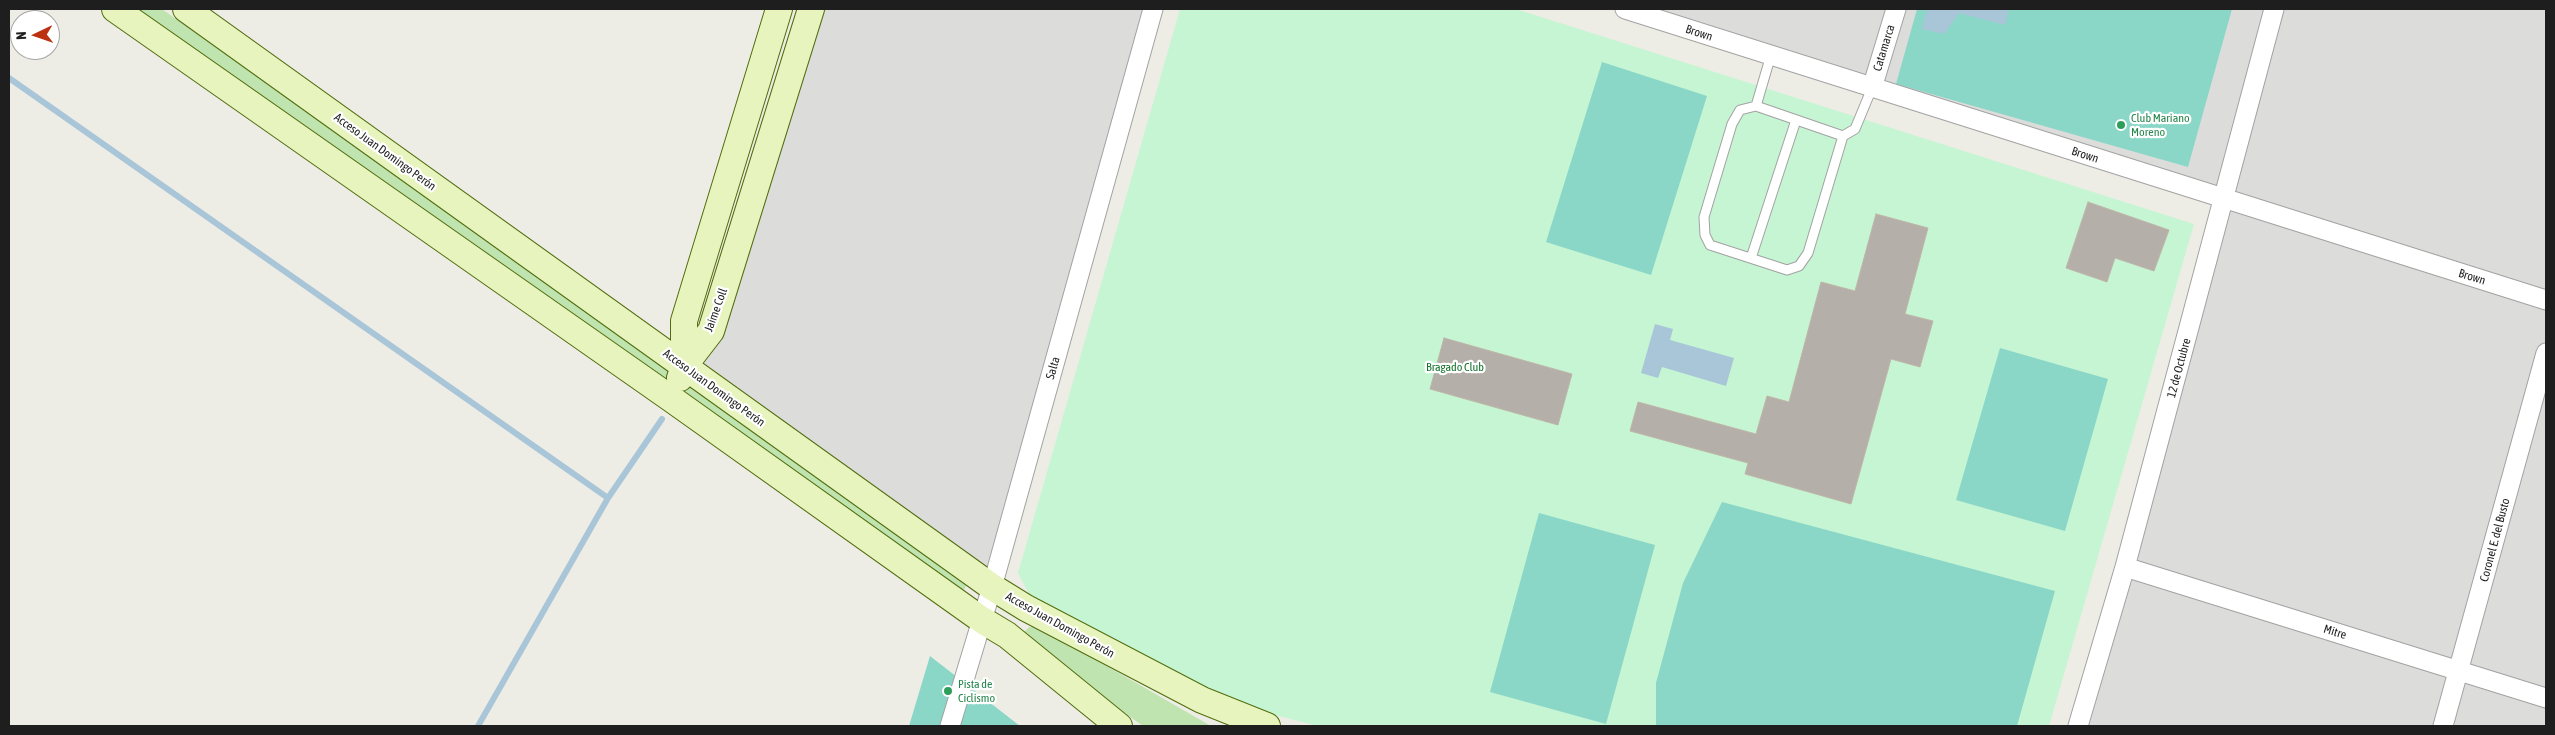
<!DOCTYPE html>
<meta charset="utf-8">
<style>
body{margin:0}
#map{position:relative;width:2555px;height:735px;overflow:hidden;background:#eeede5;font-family:"Asap Condensed",sans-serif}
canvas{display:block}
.frame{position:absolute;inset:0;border:10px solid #1e1e1e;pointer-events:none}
.north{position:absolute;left:10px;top:10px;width:50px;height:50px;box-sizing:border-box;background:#fff;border:1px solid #a5a5a5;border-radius:50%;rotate:267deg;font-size:14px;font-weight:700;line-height:20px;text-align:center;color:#1e1e1e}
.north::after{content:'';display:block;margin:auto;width:18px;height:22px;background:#bc3111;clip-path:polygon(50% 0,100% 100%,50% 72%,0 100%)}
</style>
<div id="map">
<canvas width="2555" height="735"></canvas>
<div class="frame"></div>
<div class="north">N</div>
</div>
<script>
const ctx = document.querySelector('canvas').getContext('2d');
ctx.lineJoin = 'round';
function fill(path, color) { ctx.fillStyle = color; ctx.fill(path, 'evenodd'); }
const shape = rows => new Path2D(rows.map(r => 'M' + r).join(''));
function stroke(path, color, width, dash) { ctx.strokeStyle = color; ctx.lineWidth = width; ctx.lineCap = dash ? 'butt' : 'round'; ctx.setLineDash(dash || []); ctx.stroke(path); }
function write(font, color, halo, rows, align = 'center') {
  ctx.font = font + ' "Asap Condensed",sans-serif'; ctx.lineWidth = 4.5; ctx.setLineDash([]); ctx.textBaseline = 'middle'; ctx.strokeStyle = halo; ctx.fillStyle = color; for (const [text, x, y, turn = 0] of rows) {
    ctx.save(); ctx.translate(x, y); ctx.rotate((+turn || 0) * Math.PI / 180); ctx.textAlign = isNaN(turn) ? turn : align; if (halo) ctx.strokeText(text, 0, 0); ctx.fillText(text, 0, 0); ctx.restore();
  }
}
const residential = shape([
 [811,9,1153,9,992,587,684,366,711,331],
 [1625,9,2546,9,2546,726,2078,726,2225,199]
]);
const grass = shape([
 [138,9,162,9,968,582,962,594],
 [1029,627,1039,627,1211,726,1143,726,1026,642,1024,632]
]);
const park = shape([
 [1180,9,1516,9,2194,224,2049,726,1318,726,1243,707,1032,600,1018,573]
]);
const pitch = shape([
 [1917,9,2232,9,2188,167,1896,84],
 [1602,62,1707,96,1651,275,1546,242],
 [2000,348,2108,379,2065,531,1956,500],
 [1722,502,2055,591,2017,726,1656,726,1656,683,1683,583],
 [1539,513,1655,545,1606,724,1490,692],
 [930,656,1020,726,909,726]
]);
const water = shape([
 [1927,9,2009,9,2005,25,1959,13,1944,34,1922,29],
 [1655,324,1673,329,1670,340,1734,358,1726,386,1662,367,1658,378,1641,373]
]);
const stream = shape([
 [9,78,608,498],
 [478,726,608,498,662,419]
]);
const building = shape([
 [2088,202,2169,230,2154,271,2115,258,2107,282,2066,268,2088,202],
 [1876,214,1928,228,1905,314,1933,321,1920,367,1891,359,1851,504,1745,474,1748,463,1630,431,1638,402,1756,434,1767,396,1789,402,1821,282,1855,291,1876,214],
 [1444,338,1572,374,1558,425,1430,389,1444,338]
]);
const lane = shape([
 [1771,55,1756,106,1740,110,1732,124,1704,217,1705,235,1710,245,1787,270,1799,266,1808,253,1843,136,1855,129,1872,88],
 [1756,106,1843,136],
 [1751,258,1796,120]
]);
const street = shape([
 [1625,9,2546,300],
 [1872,88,1896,9],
 [2125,567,2546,698],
 [950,726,992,587,1153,9],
 [2078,726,2125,567,2274,9],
 [2443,726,2546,353]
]);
const secondary = shape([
 [115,9,673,400,982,620,1007,635,1119,726],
 [186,9,992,587,1026,608,1202,700,1267,726],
 [684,366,711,331,811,9],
 [680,378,684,366,684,321,779,9]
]);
const markers = [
 [2121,125,5,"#2e9e5b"],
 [948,691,5,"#2e9e5b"]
];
const streetNames = [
 ["Brown",1699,33,18],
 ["Catamarca",1884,48,-73],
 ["Acceso Juan Domingo Perón",385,152,36],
 ["Brown",2085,155,18],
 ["Brown",2472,277,17],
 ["Jaime Coll",716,310,-70],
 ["Salta",1053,368,-74],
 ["12 de Octubre",2179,368,-75],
 ["Acceso Juan Domingo Perón",714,388,36],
 ["Coronel E. del Busto",2495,540,-75],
 ["Acceso Juan Domingo Perón",1060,625,29],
 ["Mitre",2335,632,17]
];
const leisureNames = [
 ["Club Mariano",2131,118],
 ["Moreno",2131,132],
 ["Pista de",958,684],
 ["Ciclismo",958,698]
];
const parkNames = [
 ["Bragado Club",1455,367]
];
fill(residential, '#dcdcdb');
fill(grass, '#c0e4af');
fill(park, '#c6f5d3');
fill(pitch, '#8ad7c8');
fill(water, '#a9c5d8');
stroke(stream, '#a9c5d8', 6);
fill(building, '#b4afa8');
stroke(building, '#bfb7a9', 1);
stroke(lane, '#a2a2a2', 11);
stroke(street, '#a2a2a2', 21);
stroke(secondary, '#516d0e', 28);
stroke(lane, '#fff', 9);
stroke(street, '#fff', 19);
stroke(secondary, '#e7f4be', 26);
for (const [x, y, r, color] of markers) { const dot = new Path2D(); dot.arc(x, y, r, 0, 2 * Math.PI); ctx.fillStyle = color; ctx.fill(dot); stroke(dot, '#fff', 2); }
write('12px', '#1e1e1e', '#fff', streetNames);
write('12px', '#27864d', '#fff', leisureNames, 'left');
write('12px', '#15742e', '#fff', parkNames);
</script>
